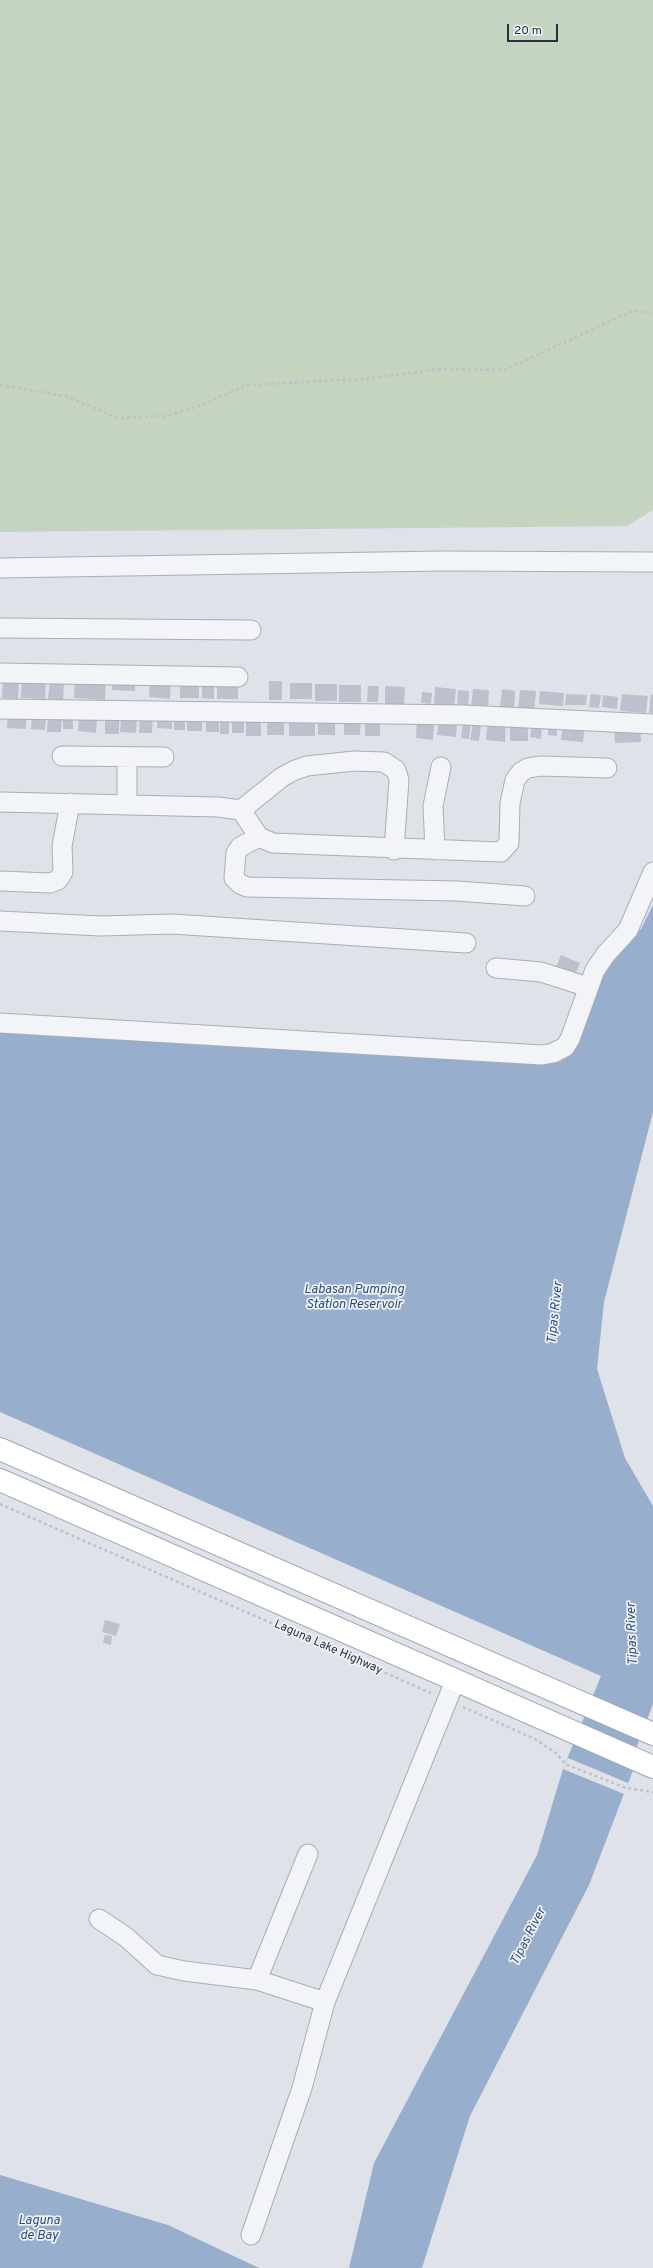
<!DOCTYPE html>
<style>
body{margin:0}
#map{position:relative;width:653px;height:2268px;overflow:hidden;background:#dfe3e9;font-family:Overpass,sans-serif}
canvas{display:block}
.scale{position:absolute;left:507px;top:24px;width:51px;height:18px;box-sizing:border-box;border:2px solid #272f42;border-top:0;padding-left:5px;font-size:12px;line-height:14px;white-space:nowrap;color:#272f42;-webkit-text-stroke:3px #eff2f7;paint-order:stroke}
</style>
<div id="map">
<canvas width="653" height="2268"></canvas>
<div class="scale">20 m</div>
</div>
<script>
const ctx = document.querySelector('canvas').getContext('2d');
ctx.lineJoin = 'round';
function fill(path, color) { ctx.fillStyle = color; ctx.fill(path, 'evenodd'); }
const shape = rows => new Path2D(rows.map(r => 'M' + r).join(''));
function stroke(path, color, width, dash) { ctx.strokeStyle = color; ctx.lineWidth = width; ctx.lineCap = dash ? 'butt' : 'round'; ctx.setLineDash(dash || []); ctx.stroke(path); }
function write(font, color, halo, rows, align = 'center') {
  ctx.font = font + ' Overpass,sans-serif'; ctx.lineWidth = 3.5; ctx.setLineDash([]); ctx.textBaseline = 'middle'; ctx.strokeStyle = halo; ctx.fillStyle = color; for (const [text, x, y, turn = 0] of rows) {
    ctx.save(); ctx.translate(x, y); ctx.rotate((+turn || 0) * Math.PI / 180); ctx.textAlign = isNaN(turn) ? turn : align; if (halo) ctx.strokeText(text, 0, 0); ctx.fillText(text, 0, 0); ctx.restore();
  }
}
const green = shape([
 [0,0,653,0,653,510,627,526,0,532]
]);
const water = shape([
 [653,905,653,1112,604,1302,597,1369,625,1458,653,1506,653,1704,634,1754,635,1765,589,1885,470,2116,422,2268,349,2268,374,2163,537,1855,563,1769,601,1676,0,1412,0,1027,560,1062,572,1053,608,964,641,929],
 [0,2175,168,2225,259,2268,0,2268]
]);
const pier = shape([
 [568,1758,628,1783,624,1794,563,1769]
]);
const building = shape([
 [113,679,135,680,135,691,112,690],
 [180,679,199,680,199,698,180,698],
 [3,680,19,681,18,699,2,698],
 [22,680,46,681,45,699,21,698],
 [50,680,64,681,63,700,48,699],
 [150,680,171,681,170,699,149,697],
 [75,681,106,683,105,700,74,698],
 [202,681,214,681,214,699,202,698],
 [269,681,282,681,282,700,269,700],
 [217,683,238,683,238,699,217,699],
 [290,683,312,683,312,699,290,699],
 [315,684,337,684,337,701,315,701],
 [339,685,361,685,361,702,339,702],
 [368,686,379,686,378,702,367,702],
 [385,686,405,687,404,704,385,704],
 [435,687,456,689,454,709,434,707],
 [473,689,489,690,488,707,471,707],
 [502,689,515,691,514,710,500,708],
 [458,690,469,691,468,709,457,708],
 [520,690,536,691,534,712,518,711],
 [540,691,564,693,563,706,539,704],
 [422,692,432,693,431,704,421,703],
 [566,694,587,695,586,705,565,705],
 [591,694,601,695,599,708,589,707],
 [622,694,648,696,646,713,620,711],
 [651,694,653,695,653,713,649,713],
 [603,695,618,697,617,709,602,707],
 [8,714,26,715,26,729,7,728],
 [32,714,46,715,45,730,31,729],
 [105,714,119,714,119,734,105,734],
 [140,714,153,714,152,733,139,733],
 [187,714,202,714,202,731,187,731],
 [79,715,97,716,96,733,78,731],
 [157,715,172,715,172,729,157,728],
 [174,715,185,715,185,730,174,730],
 [206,715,219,715,219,732,206,732],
 [220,715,229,715,229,734,220,734],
 [246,715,261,715,261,736,246,736],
 [289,715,315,716,315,736,289,736],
 [48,716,62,716,61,732,47,732],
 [63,716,73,716,73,729,63,729],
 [121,717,137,717,136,733,120,732],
 [232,717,244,717,244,733,232,733],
 [267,717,284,717,284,735,267,735],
 [318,717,335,717,335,735,318,735],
 [365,718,380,718,380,736,365,736],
 [344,719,361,719,360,735,344,735],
 [417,720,434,722,433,740,416,738],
 [488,720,506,721,505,742,486,740],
 [439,721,457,723,456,737,437,735],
 [510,722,528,722,528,741,510,741],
 [563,722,585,724,583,742,561,740],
 [463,723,471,724,469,739,461,738],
 [532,723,542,724,541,739,530,737],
 [473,724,481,726,479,741,470,740],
 [640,724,641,742,615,743,614,726],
 [548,726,557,727,557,736,548,735],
 [561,955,580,963,575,975,556,967],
 [105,1620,120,1624,116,1636,102,1632],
 [105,1635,112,1636,111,1645,103,1643]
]);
const path = shape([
 [0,385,65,396,118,418,168,416,202,405,247,385,362,379,441,369,505,370,632,311,653,313],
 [0,1504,431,1693],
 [463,1707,535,1739,557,1754,565,1764,626,1788,653,1792]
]);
const minor = shape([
 [0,568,442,561,653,562],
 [0,628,251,630],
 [0,673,238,677],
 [0,709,464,715,653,724],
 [62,756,164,757],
 [0,802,218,807,241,810,259,837,273,843,501,852,509,843,510,803,515,780,521,772,528,768,541,766,607,768],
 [127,804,127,757],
 [241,810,282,777,295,770,307,766,354,761,384,762,396,770,399,780,394,850],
 [259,837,240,847,236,853,234,878,240,884,247,887,457,891,525,896],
 [435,850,433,806,441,767],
 [0,881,50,883,58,880,63,872,62,846,70,803],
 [0,921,101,926,172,924,466,943],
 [496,968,541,972,588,987],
 [0,1023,542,1055,553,1053,565,1047,570,1039,595,970,606,954,628,930,653,872],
 [308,1854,257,1980,325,2002],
 [99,1919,126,1937,157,1965,184,1971,257,1980],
 [251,2235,302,2088,325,2002,455,1681]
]);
const major = shape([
 [0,1449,653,1734],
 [0,1480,653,1767]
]);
const streetNames = [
 ["Laguna Lake Highway",328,1648,24]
];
const waterNames = [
 ["Labasan Pumping",354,1290],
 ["Station Reservoir",354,1305],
 ["Tipas River",556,1313,-84],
 ["Tipas River",633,1634,-92],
 ["Tipas River",529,1937,-63],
 ["Laguna",39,2221],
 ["de Bay",39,2236]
];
fill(green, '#c4d4c0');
fill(water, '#97aecc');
fill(pier, '#dfe3e9');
fill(building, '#bcc1cd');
stroke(minor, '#a8adb7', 21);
stroke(major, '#9da6b6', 24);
stroke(path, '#bdc1c8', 2.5, [3, 3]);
stroke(minor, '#f2f4f7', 19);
stroke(major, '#fff', 22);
write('12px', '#272f42', '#eff2f7', streetNames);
write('italic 13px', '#2e4b79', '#eff2f7', waterNames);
</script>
